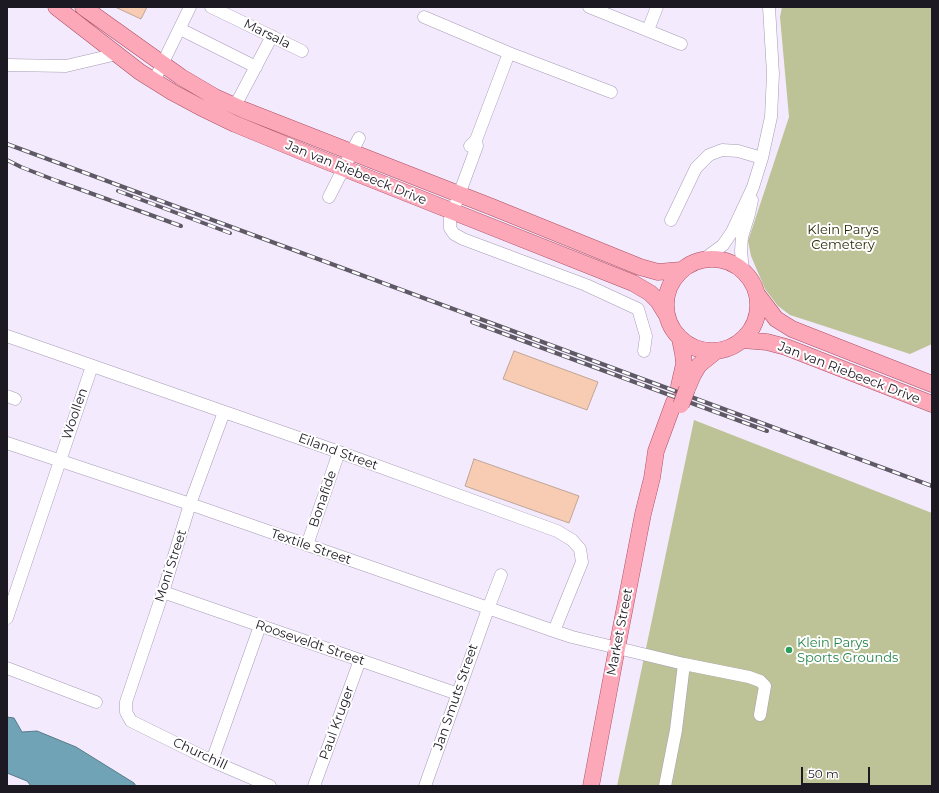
<!DOCTYPE html>
<style>
body{margin:0}
#map{position:relative;width:939px;height:793px;overflow:hidden;background:#f3eafe;font-family:Montserrat,sans-serif}
canvas{display:block}
.frame{position:absolute;inset:0;border:8px solid #1d1922;pointer-events:none}
.scale{position:absolute;left:801px;top:767px;width:69px;height:18px;box-sizing:border-box;border:2px solid #1d1922;border-top:0;padding-left:5px;font-size:12px;line-height:14px;white-space:nowrap;color:#1d1922;-webkit-text-stroke:3px #fff;paint-order:stroke}
</style>
<div id="map">
<canvas width="939" height="793"></canvas>
<div class="frame"></div>
<div class="scale">50 m</div>
</div>
<script>
const ctx = document.querySelector('canvas').getContext('2d');
ctx.lineJoin = 'round';
function fill(path, color) { ctx.fillStyle = color; ctx.fill(path, 'evenodd'); }
const shape = rows => new Path2D(rows.map(r => 'M' + r).join(''));
function stroke(path, color, width, dash) { ctx.strokeStyle = color; ctx.lineWidth = width; ctx.lineCap = dash ? 'butt' : 'round'; ctx.setLineDash(dash || []); ctx.stroke(path); }
function write(font, color, halo, rows, align = 'center') {
  ctx.font = font + ' Montserrat,sans-serif'; ctx.lineWidth = 4; ctx.setLineDash([]); ctx.textBaseline = 'middle'; ctx.strokeStyle = halo; ctx.fillStyle = color; for (const [text, x, y, turn = 0] of rows) {
    ctx.save(); ctx.translate(x, y); ctx.rotate((+turn || 0) * Math.PI / 180); ctx.textAlign = isNaN(turn) ? turn : align; if (halo) ctx.strokeText(text, 0, 0); ctx.fillText(text, 0, 0); ctx.restore();
  }
}
const green = shape([
 [782,7,932,7,932,344,910,354,790,315,778,306,765,289,751,256,748,241,789,117,780,17],
 [694,420,932,513,932,786,617,786]
]);
const water = shape([
 [7,717,14,718,22,732,37,731,76,747,134,783,136,786,31,786,27,781,7,773,7,717]
]);
const building = shape([
 [115,7,147,7,141,19,115,7],
 [514,351,598,382,587,410,503,379,514,351],
 [474,459,579,496,569,523,465,486,474,459]
]);
const minor = shape([
 [211,7,302,51],
 [589,7,681,44],
 [424,17,509,53,611,92],
 [180,29,256,67],
 [648,30,657,7],
 [7,65,66,66,117,54],
 [154,81,190,7],
 [235,106,272,36],
 [476,140,477,146,450,219,450,228,454,234,463,239,586,285,638,309,646,336,644,351],
 [470,146,476,140,509,53],
 [329,197,359,138],
 [671,220,696,168,709,155,722,150,738,151,762,158],
 [704,259,723,245,732,232,753,187,762,158,771,117,773,74,769,7],
 [743,271,741,251,742,237,749,214,752,200],
 [7,336,339,452,557,531,572,540,580,549,582,562,554,631],
 [7,396,15,399],
 [224,412,190,504,163,592,126,702,126,712,131,721,212,761,270,786],
 [7,443,190,504,554,631,572,637,684,664,676,730,665,786],
 [307,545,339,452],
 [163,592,458,694],
 [7,618,92,366],
 [684,664,749,677,760,681,765,686,760,715],
 [7,668,96,702],
 [212,761,260,626],
 [314,786,360,660],
 [425,786,488,609,501,575]
]);
const major = shape([
 [56,7,140,72,172,92,200,107,235,124,303,152,633,283,650,293,658,301,666,314],
 [83,7,181,77,215,97,244,110,492,207,640,267,658,272,681,270],
 '666 305a46 46 0 1 1 92 0a46 46 0 1 1-92 0Z',
 [757,294,776,319,792,329,932,384],
 [742,340,767,342,786,347,932,404],
 [679,386,684,364,683,354,680,339],
 [687,389,693,375,699,365,715,352],
 [591,786,617,648,643,514,652,478,656,451,674,402]
]);
const rail = shape([
 [7,144,932,486],
 [7,160,21,167,57,181,181,226],
 [118,191,230,233],
 [472,322,767,431]
]);
const majorBridge = shape([
 [681,405,687,389]
]);
const markers = [
 [789,650,4,"#2e9e5b"]
];
const streetNames = [
 ["Marsala",267,34,26],
 ["Jan van Riebeeck Drive",356,173,22],
 ["Jan van Riebeeck Drive",849,373,21],
 ["Woollen",75,414,-71],
 ["Eiland Street",338,452,20],
 ["Bonafide",323,499,-71],
 ["Textile Street",311,547,19],
 ["Moni Street",171,566,-72],
 ["Market Street",620,632,-79],
 ["Rooseveldt Street",310,643,19],
 ["Jan Smuts Street",456,697,-71],
 ["Paul Kruger",337,723,-70],
 ["Churchill",200,754,25]
];
const parkNames = [
 ["Klein Parys",843,230],
 ["Cemetery",843,245]
];
const leisureNames = [
 ["Klein Parys",797,643],
 ["Sports Grounds",797,658]
];
fill(green, '#bdc396');
fill(water, '#70a3b5');
stroke(water, '#577a89', 1);
fill(building, '#f8ccb2');
stroke(building, '#bea597', 1);
stroke(minor, '#a79cb4', 13);
stroke(major, '#ad5064', 17);
stroke(minor, '#fff', 12);
stroke(major, '#fca8b8', 16);
stroke(rail, '#5e5965', 4);
stroke(rail, '#fff', 2.5, [8]);
stroke(majorBridge, '#ad5064', 17, []);
stroke(majorBridge, '#fca8b8', 16);
for (const [x, y, r, color] of markers) { const dot = new Path2D(); dot.arc(x, y, r, 0, 2 * Math.PI); ctx.fillStyle = color; ctx.fill(dot); stroke(dot, '#fff', 1.5); }
write('13px', '#1d1922', '#fff', streetNames);
write('13px', '#2a2d09', '#fff', parkNames);
write('13px', '#27864d', '#fff', leisureNames, 'left');
</script>
